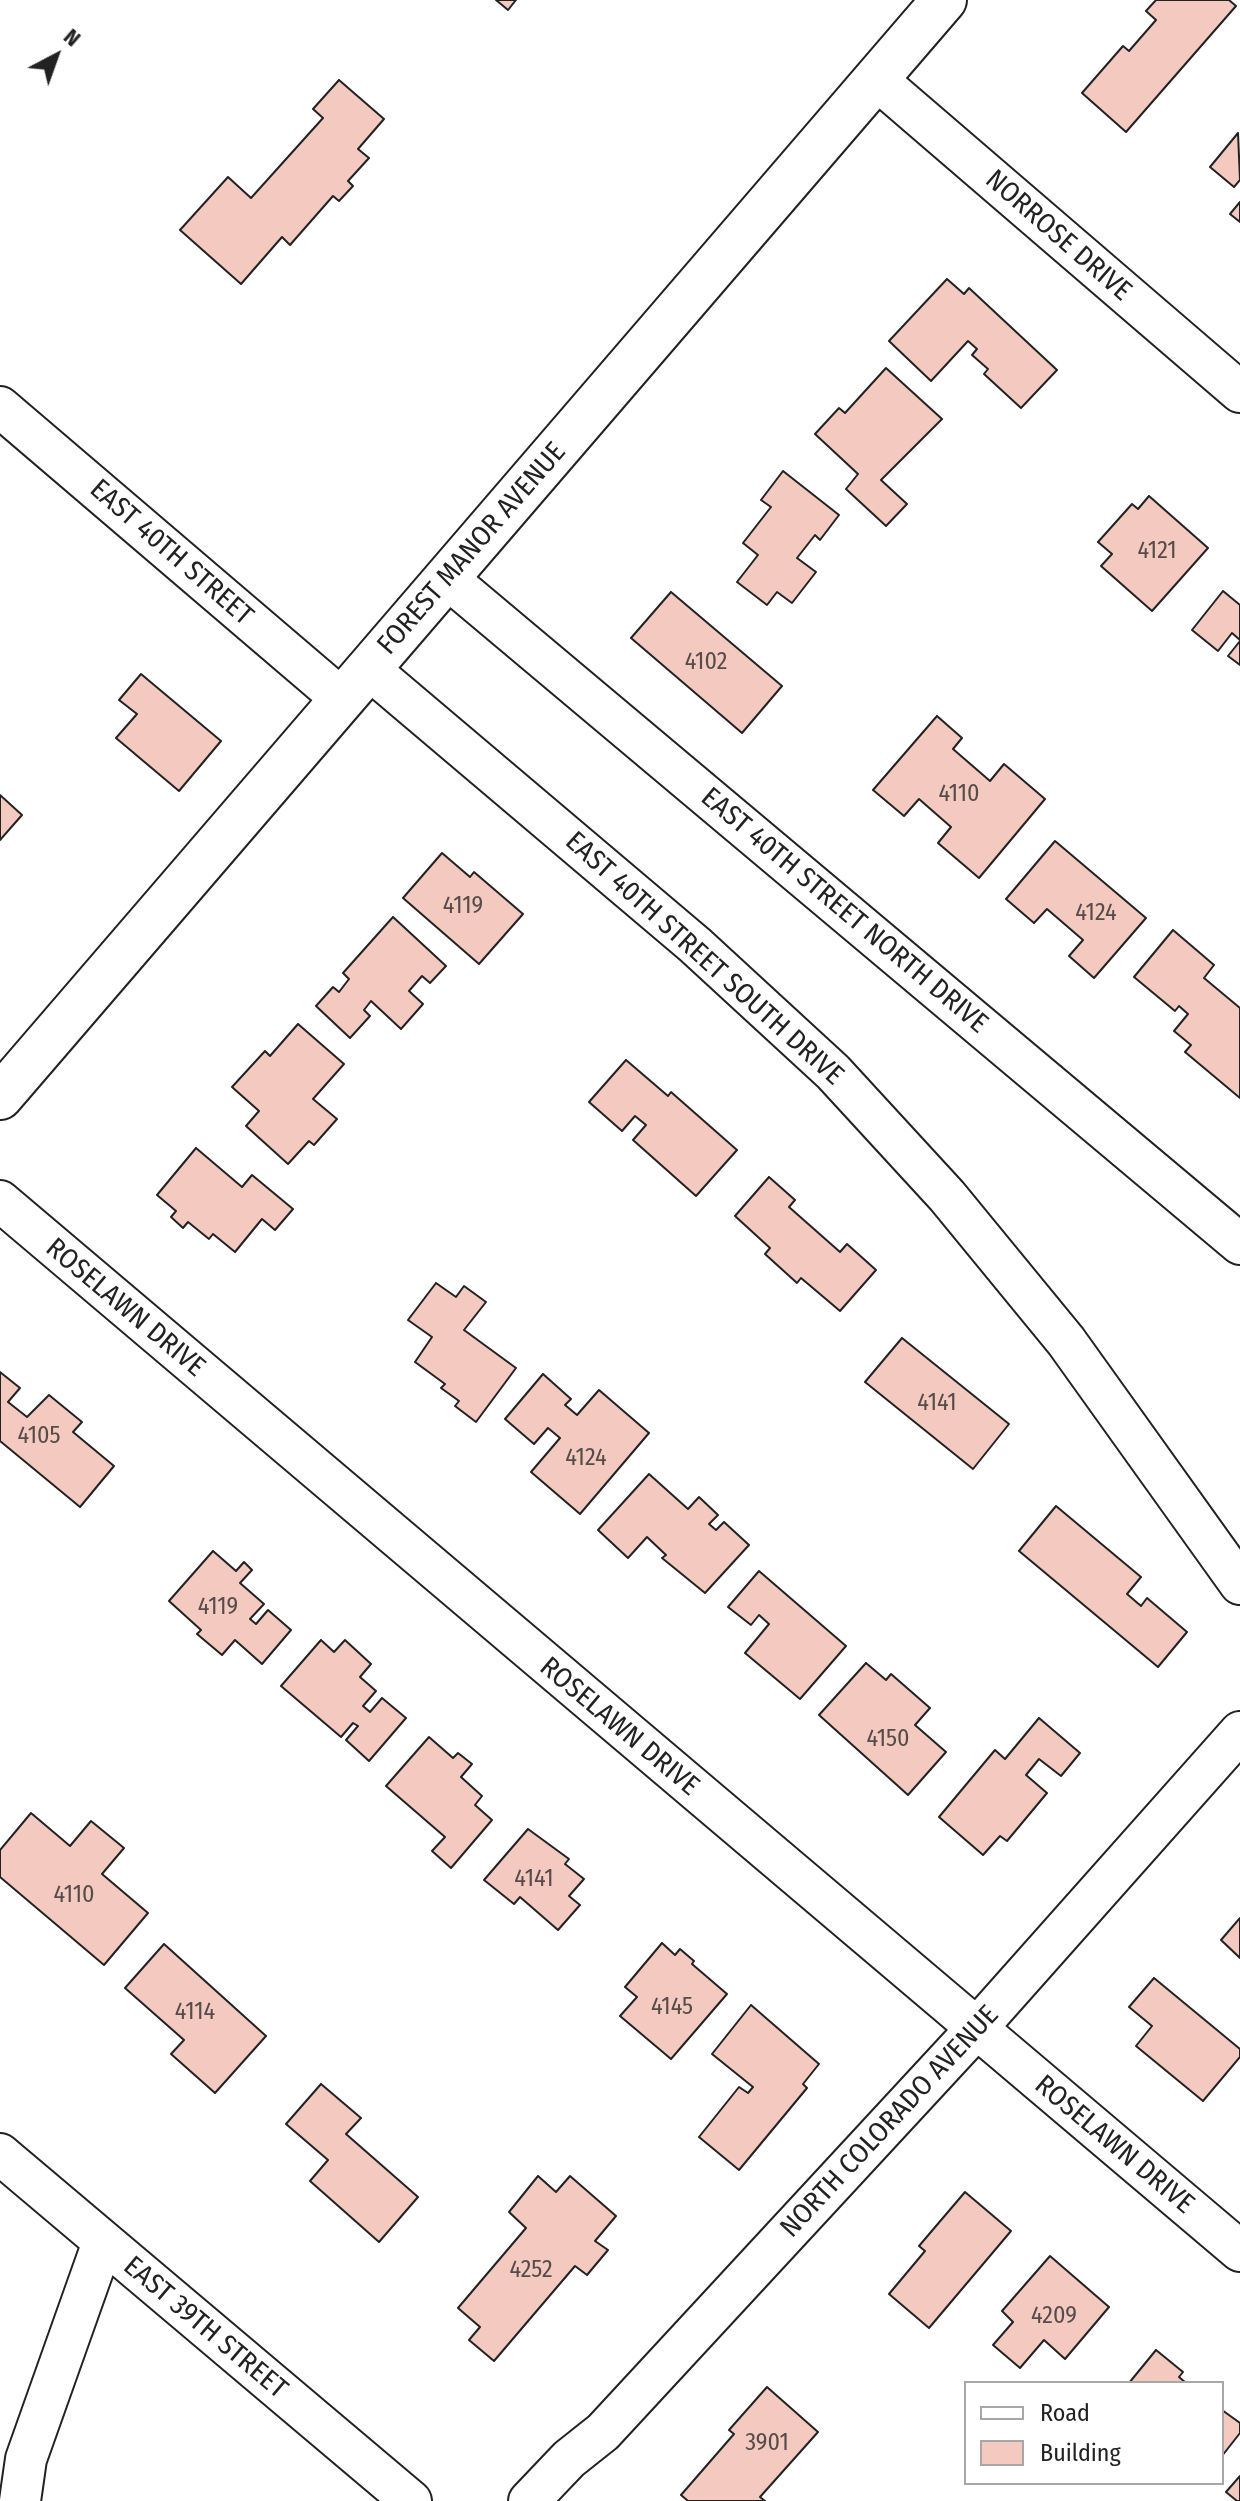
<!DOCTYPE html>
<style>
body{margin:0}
#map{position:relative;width:1240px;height:2501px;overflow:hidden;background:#fff;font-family:"Fira Sans Condensed",sans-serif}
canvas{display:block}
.legend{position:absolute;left:964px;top:2381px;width:260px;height:104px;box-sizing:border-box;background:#fff;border:2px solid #a7a7a7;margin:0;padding:10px 14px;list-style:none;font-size:24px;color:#222}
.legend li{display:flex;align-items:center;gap:16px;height:40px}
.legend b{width:40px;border:2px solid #a7a7a7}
.north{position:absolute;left:16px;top:16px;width:80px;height:80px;-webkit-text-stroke:6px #fff;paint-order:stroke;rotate:41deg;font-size:22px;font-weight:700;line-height:32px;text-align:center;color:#222}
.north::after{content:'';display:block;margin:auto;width:28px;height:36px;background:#222;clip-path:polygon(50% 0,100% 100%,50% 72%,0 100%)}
</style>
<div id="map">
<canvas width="1240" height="2501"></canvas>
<ul class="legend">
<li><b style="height:10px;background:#fff"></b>Road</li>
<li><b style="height:22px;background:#f3c9c0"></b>Building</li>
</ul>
<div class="north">N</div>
</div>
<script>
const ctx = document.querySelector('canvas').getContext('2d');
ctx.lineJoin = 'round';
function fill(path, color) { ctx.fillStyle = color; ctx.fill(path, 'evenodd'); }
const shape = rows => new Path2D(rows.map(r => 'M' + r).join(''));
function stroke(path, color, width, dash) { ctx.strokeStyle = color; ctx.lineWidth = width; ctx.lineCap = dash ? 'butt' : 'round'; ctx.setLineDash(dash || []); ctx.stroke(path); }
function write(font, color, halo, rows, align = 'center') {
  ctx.font = font + ' "Fira Sans Condensed",sans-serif'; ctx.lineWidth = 6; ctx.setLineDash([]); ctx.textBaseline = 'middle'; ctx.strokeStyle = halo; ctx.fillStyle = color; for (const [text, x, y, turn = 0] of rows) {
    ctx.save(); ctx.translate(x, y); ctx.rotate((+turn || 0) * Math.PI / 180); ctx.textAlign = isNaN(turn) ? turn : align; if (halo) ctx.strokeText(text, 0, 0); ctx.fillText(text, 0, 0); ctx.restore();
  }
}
const building = shape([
 [496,0,516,0,508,10,496,0],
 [1156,0,1229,0,1236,6,1126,132,1082,93,1123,46,1129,51,1156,20,1146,11,1156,0],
 [339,80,384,119,358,149,369,158,348,181,353,186,339,201,333,196,290,245,282,237,241,284,180,230,228,177,251,198,323,118,313,109,339,80],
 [1238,133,1240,180,1234,187,1210,167,1238,133],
 [1240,202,1240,222,1230,214,1240,202],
 [947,279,964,294,969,288,1057,370,1021,408,984,374,988,369,972,355,977,349,968,341,931,381,889,341,947,279],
 [886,368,942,419,881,480,907,504,886,526,846,489,858,474,815,434,839,408,845,413,886,368],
 [783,471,839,515,820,540,815,535,797,558,816,572,792,603,777,592,767,605,737,582,758,555,743,543,771,507,761,500,783,471],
 [1149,496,1208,548,1152,611,1101,566,1112,554,1098,542,1132,504,1138,509,1149,496],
 [1223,591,1240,605,1240,640,1232,633,1218,651,1192,630,1223,591],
 [671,592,782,686,742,733,631,638,671,592],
 [1240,641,1240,665,1228,656,1240,641],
 [141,674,221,741,179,791,116,738,137,714,119,700,141,674],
 [937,716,962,738,953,749,990,781,1004,764,1045,799,979,878,938,843,951,827,919,799,904,816,873,790,937,716],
 [0,795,22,815,0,840,0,795],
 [1055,841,1146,918,1094,978,1069,956,1083,940,1047,909,1034,923,1006,899,1055,841],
 [442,853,470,877,474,872,523,914,479,964,403,898,442,853],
 [393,917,446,966,430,983,422,976,409,991,423,1004,401,1029,371,1001,364,1010,370,1016,350,1038,316,1006,333,987,339,992,349,979,343,973,393,917],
 [1173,930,1214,965,1204,978,1240,1008,1240,1098,1185,1052,1191,1045,1174,1031,1188,1014,1179,1006,1175,1011,1134,977,1173,930],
 [298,1024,344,1064,313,1099,337,1119,314,1145,309,1141,288,1164,246,1126,259,1111,232,1087,265,1051,270,1056,298,1024],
 [626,1060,668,1096,671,1092,737,1150,696,1196,633,1140,646,1125,635,1116,622,1131,589,1102,626,1060],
 [196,1148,242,1187,252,1175,293,1209,275,1230,262,1219,235,1252,213,1234,209,1239,188,1222,183,1228,171,1217,176,1211,157,1195,196,1148],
 [769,1177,795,1200,789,1207,840,1252,847,1244,876,1270,840,1311,801,1278,797,1283,765,1254,770,1248,735,1216,769,1177],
 [436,1283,456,1297,464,1286,486,1302,464,1330,516,1368,476,1422,455,1406,459,1401,441,1388,445,1384,415,1362,432,1337,408,1320,436,1283],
 [902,1338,1009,1424,973,1469,865,1382,902,1338],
 [0,1372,20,1388,8,1402,27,1417,49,1395,82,1422,73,1432,114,1466,80,1507,0,1441,0,1372],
 [543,1374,571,1399,565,1405,577,1415,599,1390,649,1433,580,1514,531,1472,560,1438,548,1428,534,1444,505,1419,543,1374],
 [649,1474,688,1509,699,1497,718,1515,709,1524,716,1530,724,1522,749,1545,705,1593,662,1558,666,1555,647,1537,628,1558,598,1530,649,1474],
 [1056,1506,1141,1577,1127,1594,1141,1606,1147,1598,1187,1632,1158,1667,1019,1551,1056,1506],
 [213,1551,236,1571,244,1562,252,1570,240,1583,264,1604,250,1619,256,1624,268,1610,291,1630,262,1664,235,1640,222,1655,197,1634,201,1630,169,1601,213,1551],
 [759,1571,846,1646,800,1699,745,1653,769,1624,759,1615,751,1625,728,1607,759,1571],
 [321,1640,334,1652,345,1640,371,1664,360,1677,376,1691,363,1706,370,1712,382,1698,406,1718,369,1761,346,1740,358,1726,353,1723,341,1737,281,1686,321,1640],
 [866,1663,886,1680,891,1674,930,1708,915,1725,946,1752,908,1795,819,1715,866,1663],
 [1039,1718,1080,1753,1061,1776,1039,1759,1026,1775,1047,1793,1007,1841,1000,1836,983,1855,939,1817,995,1750,1005,1759,1039,1718],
 [429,1737,453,1758,458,1753,472,1764,461,1777,482,1796,475,1805,492,1820,451,1868,432,1851,445,1837,386,1786,429,1737],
 [31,1813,70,1846,91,1821,124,1848,102,1874,148,1913,104,1965,0,1877,0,1850,31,1813],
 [528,1829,569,1859,565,1864,584,1879,569,1896,580,1905,558,1930,520,1897,514,1904,484,1880,528,1829],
 [1240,1918,1240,1958,1221,1940,1240,1918],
 [662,1943,675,1955,680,1949,694,1961,692,1964,727,1994,671,2059,620,2016,637,1997,625,1987,662,1943],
 [164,1944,266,2036,215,2093,171,2054,184,2040,125,1988,164,1944],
 [1154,1978,1240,2049,1240,2057,1203,2101,1136,2046,1152,2026,1129,2007,1154,1978],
 [751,2005,819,2064,803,2084,807,2088,739,2170,699,2137,739,2087,748,2093,753,2087,712,2054,751,2005],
 [321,2084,361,2118,346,2134,418,2197,379,2242,310,2181,328,2160,286,2124,321,2084],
 [538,2176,556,2192,570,2176,616,2216,595,2241,608,2250,587,2275,575,2266,494,2361,469,2340,480,2327,458,2308,526,2228,509,2212,538,2176],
 [965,2192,1011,2231,929,2328,889,2294,925,2251,919,2246,965,2192],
 [1050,2256,1109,2307,1065,2359,1044,2340,1020,2368,993,2345,1013,2322,1002,2311,1050,2256],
 [1156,2350,1183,2372,1179,2377,1186,2383,1129,2383,1156,2350],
 [767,2387,818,2432,760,2497,765,2501,688,2501,681,2495,734,2434,729,2430,767,2387],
 [1222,2410,1240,2423,1240,2433,1222,2456,1222,2410],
 [1240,2476,1240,2501,1237,2501,1226,2492,1240,2476]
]);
const minor = shape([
 [876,79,1240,392],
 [0,407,343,700],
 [448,579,1240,1244],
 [369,669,695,945,833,1072,947,1196,1066,1341,1240,1584],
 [0,1201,1240,2251],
 [0,2154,411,2501],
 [20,2501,26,2459,103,2242],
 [529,2501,569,2459,603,2432,976,2029,1240,1732]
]);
const tertiary = shape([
 [0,1097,944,0]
]);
const numberNames = [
 ["4121",1157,551],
 ["4102",706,662],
 ["4110",959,794],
 ["4119",463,906],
 ["4124",1096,913],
 ["4141",937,1403],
 ["4105",39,1436],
 ["4124",586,1458],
 ["4119",218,1607],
 ["4150",888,1739],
 ["4141",534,1879],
 ["4110",74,1895],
 ["4145",672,2007],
 ["4114",195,2012],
 ["4252",531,2270],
 ["4209",1054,2316],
 ["3901",767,2443]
];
const streetNames = [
 ["NORROSE DRIVE",1058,236,41],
 ["FOREST MANOR AVENUE",472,549,-49],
 ["EAST 40TH STREET",171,553,41],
 ["EAST 40TH STREET NORTH DRIVE",844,911,40],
 ["EAST 40TH STREET SOUTH DRIVE",704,959,42],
 ["ROSELAWN DRIVE",125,1308,40],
 ["ROSELAWN DRIVE",619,1727,40],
 ["NORTH COLORADO AVENUE",890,2122,-47],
 ["ROSELAWN DRIVE",1114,2145,40],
 ["EAST 39TH STREET",205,2328,40]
];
fill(building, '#f3c9c0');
stroke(building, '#222', 2);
stroke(minor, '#222', 44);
stroke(tertiary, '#222', 48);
stroke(minor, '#fff', 40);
stroke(tertiary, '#fff', 44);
write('24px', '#564c4a', null, numberNames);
write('28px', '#222', '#fff', streetNames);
</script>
